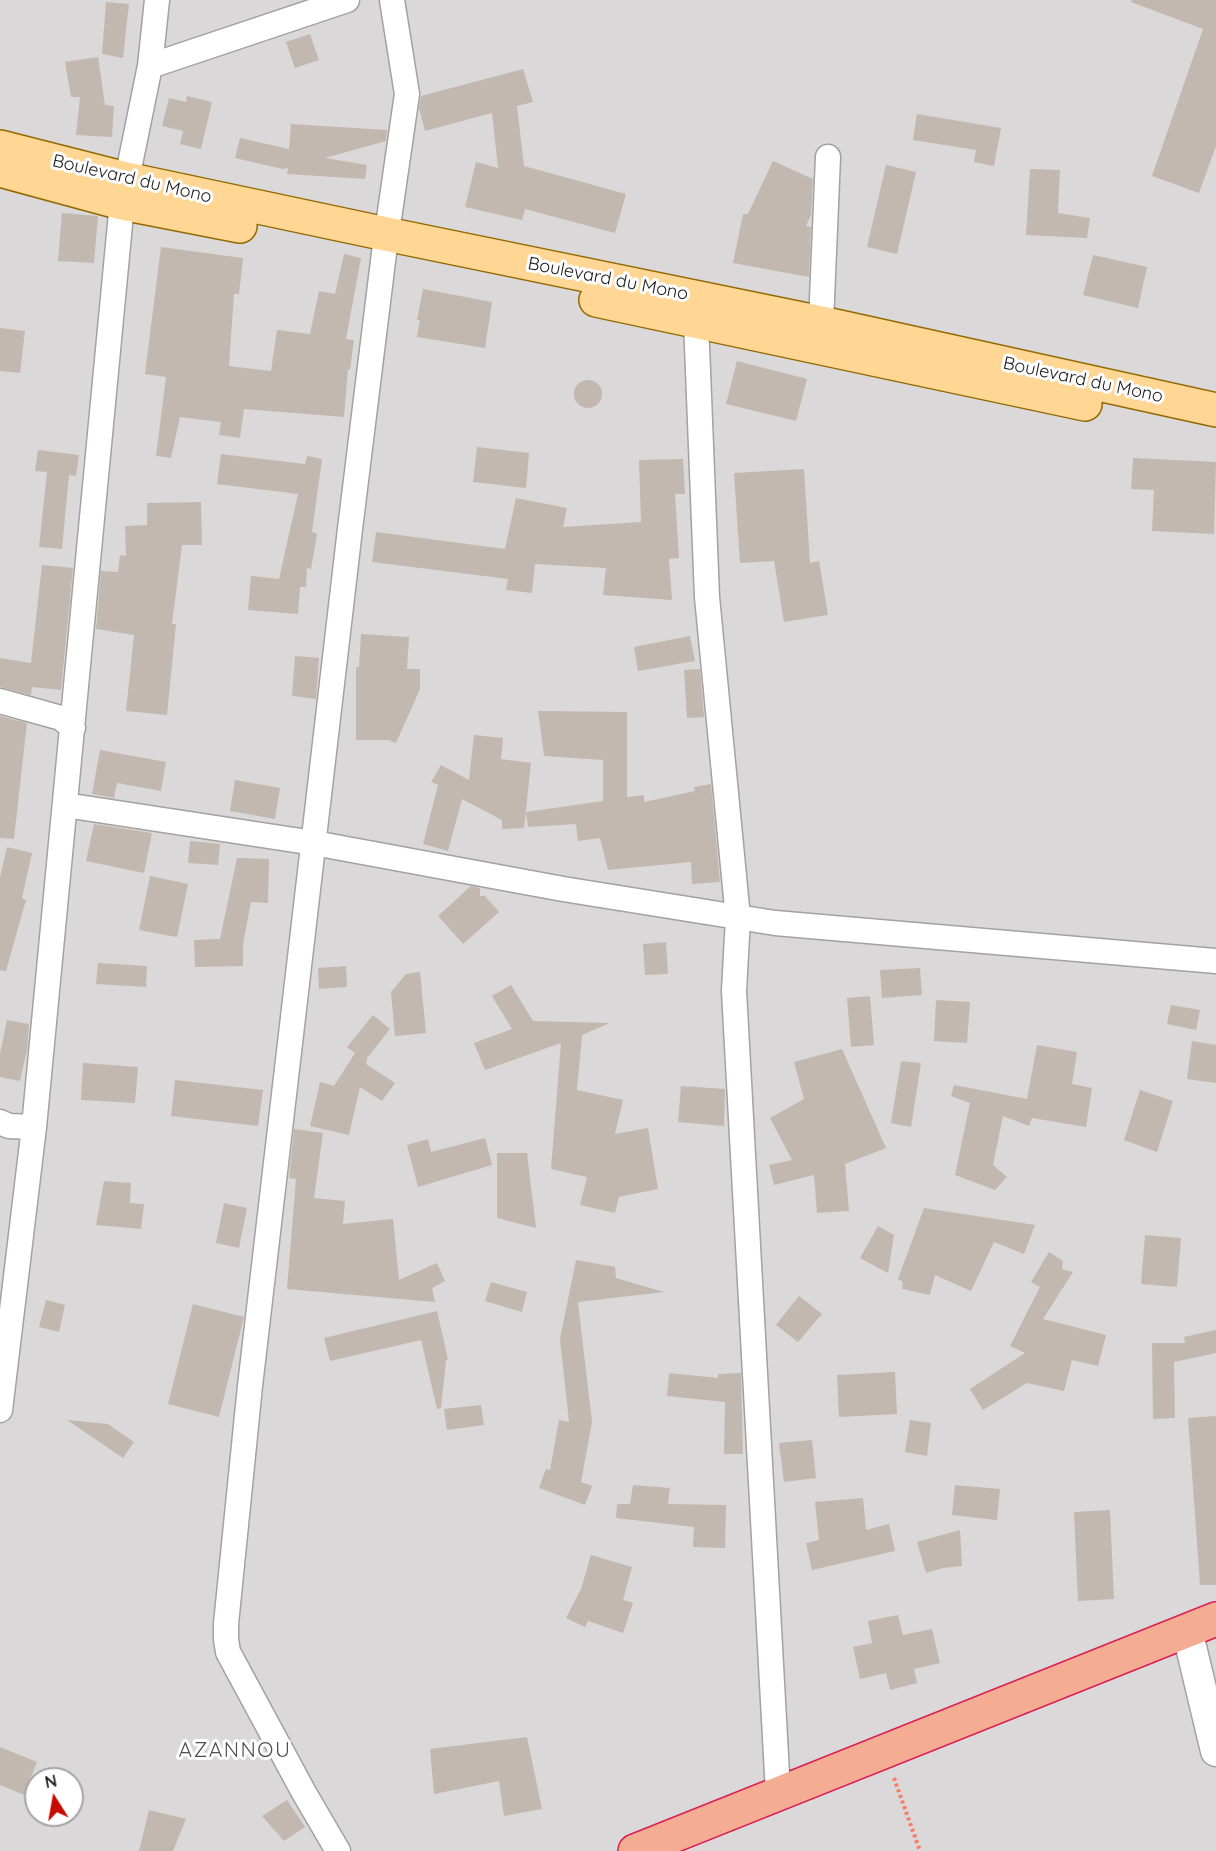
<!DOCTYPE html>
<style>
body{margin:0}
#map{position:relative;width:1216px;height:1851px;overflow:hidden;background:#edeae0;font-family:Quicksand,sans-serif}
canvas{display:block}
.north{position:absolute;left:24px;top:1767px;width:60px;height:60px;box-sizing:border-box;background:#fff;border:2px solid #a4a4a4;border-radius:50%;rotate:349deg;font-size:16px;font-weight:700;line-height:24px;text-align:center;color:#1b1b1b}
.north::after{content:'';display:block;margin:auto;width:21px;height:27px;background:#c70a00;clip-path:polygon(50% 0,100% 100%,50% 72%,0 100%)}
</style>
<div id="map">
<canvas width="1216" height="1851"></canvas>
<div class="north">N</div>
</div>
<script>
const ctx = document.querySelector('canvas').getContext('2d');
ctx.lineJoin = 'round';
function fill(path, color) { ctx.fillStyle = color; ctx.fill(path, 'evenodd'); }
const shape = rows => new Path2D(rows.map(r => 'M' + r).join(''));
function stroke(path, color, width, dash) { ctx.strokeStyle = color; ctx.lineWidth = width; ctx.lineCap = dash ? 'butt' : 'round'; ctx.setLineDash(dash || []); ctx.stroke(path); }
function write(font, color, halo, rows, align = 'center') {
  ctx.font = font + ' Quicksand,sans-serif'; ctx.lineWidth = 6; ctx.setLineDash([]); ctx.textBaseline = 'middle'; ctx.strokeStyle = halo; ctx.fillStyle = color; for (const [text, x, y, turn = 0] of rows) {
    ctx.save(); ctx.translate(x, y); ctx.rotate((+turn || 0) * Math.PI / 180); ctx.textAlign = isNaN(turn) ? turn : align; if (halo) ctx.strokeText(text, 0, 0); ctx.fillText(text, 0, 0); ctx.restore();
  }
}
const residential = shape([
 [0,0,1216,0,1216,1851,0,1851],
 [36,1779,72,1779,72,1815,36,1815]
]);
const building = shape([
 [1132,0,1216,0,1216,146,1199,193,1152,176,1203,29,1131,2],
 [106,2,129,4,123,58,102,54],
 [310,34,319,60,295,68,286,42],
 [98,57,105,105,114,106,112,137,76,135,80,97,71,97,65,62],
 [523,69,533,102,517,106,524,166,626,194,615,233,525,209,522,220,465,207,476,162,498,168,492,113,425,131,419,108,421,96],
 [187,96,212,102,201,149,180,144,183,131,162,126,169,98,186,102],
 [917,114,1001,128,994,166,974,162,976,150,913,140],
 [291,124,387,130,386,141,325,158,367,165,365,179,287,174,288,168,283,169,235,158,240,138,289,149],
 [773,161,813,179,811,215,806,226,811,227,809,277,733,263,743,214,748,214],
 [886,165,916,172,897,254,867,247],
 [1030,169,1060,170,1058,213,1090,218,1087,238,1026,235],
 [62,213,98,216,94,263,58,261],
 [161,247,243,258,239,294,234,294,229,366,271,371,277,330,310,334,319,291,335,294,344,254,361,258,346,339,354,340,350,370,348,369,344,417,244,409,240,438,219,435,221,422,180,417,171,458,156,456,166,377,145,374],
 [1093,255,1147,267,1138,308,1083,295],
 [423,289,492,302,485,348,417,337,420,320,417,320],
 [0,328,25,331,20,373,0,371],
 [737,361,807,379,796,421,726,404],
 '574 394a14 14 0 1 1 28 0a14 14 0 1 1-28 0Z',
 [477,447,529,453,526,488,473,482],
 [38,450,79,455,76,476,69,475,62,549,39,547,47,472,35,471],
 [221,454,305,464,307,456,322,459,312,532,317,534,311,569,307,568,306,587,300,587,298,614,248,610,251,576,279,579,298,494,217,484],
 [1133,458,1216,462,1214,534,1152,531,1154,490,1131,489],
 [683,459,685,494,675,494,679,558,669,559,672,600,603,595,606,568,535,564,532,593,506,590,508,579,372,562,376,532,505,549,516,498,567,508,563,527,641,522,639,460],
 [804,469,810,563,819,561,828,615,784,622,774,561,740,563,734,473],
 [201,502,202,545,182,545,172,624,176,624,167,715,126,711,134,635,96,629,101,571,118,572,120,555,126,556,125,526,147,525,147,503],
 [42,565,73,568,61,690,32,687,31,695,0,687,0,658,31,663],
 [361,634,409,637,407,669,420,669,420,689,396,743,388,740,356,740,356,667,359,667],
 [690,636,695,661,638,671,634,647],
 [295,656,319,658,316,699,292,696],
 [700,669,704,717,687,718,684,670],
 [538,711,627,712,627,797,644,795,644,802,695,791,694,787,711,784,720,882,692,884,691,862,608,870,600,838,578,841,576,824,528,827,526,812,603,801,603,760,544,756],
 [0,716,27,723,14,839,0,838],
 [474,735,503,738,501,759,531,763,524,828,502,829,502,820,462,799,448,851,423,844,438,785,431,782,441,765,469,780],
 [100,750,166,762,161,791,117,783,114,798,92,794],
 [235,780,280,788,275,819,230,811],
 [94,824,152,833,144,873,86,861],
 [190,841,220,844,218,865,188,863],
 [7,847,32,853,22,898,26,900,6,971,0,970,0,877],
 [237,858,269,859,268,903,251,902,243,944,243,966,195,967,194,940,220,939],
 [150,876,188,884,177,937,139,930],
 [471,886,480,888,480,896,485,896,499,912,463,944,438,916],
 [666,942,668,974,645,975,643,944],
 [98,963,147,966,146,987,96,984],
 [346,966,347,987,319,989,318,968],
 [920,968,922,995,882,998,880,970],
 [420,972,426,1033,395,1036,391,992,406,974],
 [511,985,533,1021,610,1023,582,1035,577,1090,623,1100,615,1134,648,1128,658,1189,619,1197,615,1213,580,1205,587,1177,551,1169,561,1043,485,1070,474,1043,512,1029,492,996],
 [870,996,874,1045,851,1047,847,998],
 [936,1000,970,1002,967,1043,934,1041],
 [1171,1005,1200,1010,1196,1030,1167,1024],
 [373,1015,390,1029,367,1058,366,1064,395,1083,382,1101,360,1087,349,1135,310,1126,320,1082,334,1086,355,1053,347,1047],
 [7,1020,29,1024,27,1050,20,1081,0,1077,0,1054],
 [1192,1041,1216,1045,1216,1083,1187,1079],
 [1037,1045,1077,1052,1072,1084,1092,1088,1086,1127,1032,1118,1029,1126,1003,1116,993,1165,1007,1177,995,1190,955,1175,970,1103,951,1096,954,1085,1027,1099],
 [842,1049,886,1148,845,1164,849,1211,817,1213,814,1175,774,1185,769,1165,792,1160,770,1118,804,1099,794,1062],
 [901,1061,921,1063,911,1127,891,1123],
 [83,1063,138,1067,135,1103,81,1100],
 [175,1080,263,1090,258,1126,171,1116],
 [681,1086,725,1089,724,1126,678,1122],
 [1140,1090,1173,1101,1157,1152,1124,1140],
 [294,1129,323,1133,314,1198,345,1201,343,1224,393,1219,399,1280,437,1263,445,1281,432,1288,435,1302,287,1289,296,1179,289,1178],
 [485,1138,492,1165,418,1187,407,1145,428,1139,431,1152],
 [497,1153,527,1153,536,1228,497,1218],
 [104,1181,131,1183,130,1203,144,1204,141,1229,96,1225],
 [224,1203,247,1208,239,1248,216,1243],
 [924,1208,1035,1225,1024,1254,994,1242,971,1291,935,1275,930,1295,902,1289,903,1282,898,1279],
 [878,1226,894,1235,888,1273,860,1258],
 [1145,1235,1181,1238,1177,1287,1141,1284],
 [1049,1252,1063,1261,1062,1269,1073,1272,1043,1319,1106,1335,1098,1366,1072,1360,1064,1391,1027,1383,983,1410,970,1389,1025,1353,1010,1346,1040,1287,1031,1282],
 [576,1260,615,1267,616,1278,664,1292,578,1302,592,1422,581,1482,592,1486,585,1505,539,1488,546,1469,550,1470,559,1420,569,1422,560,1339],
 [491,1282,527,1292,522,1312,485,1301],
 [799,1296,822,1314,798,1342,776,1325],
 [46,1300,65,1305,59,1332,39,1327],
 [193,1304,244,1317,219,1417,168,1404],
 [437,1311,448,1359,446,1360,441,1408,437,1409,421,1340,330,1361,324,1338],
 [1216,1330,1216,1353,1174,1362,1175,1418,1153,1419,1152,1343,1185,1343,1184,1337],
 [895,1372,897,1414,839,1417,837,1375],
 [669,1373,718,1378,718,1374,741,1373,743,1454,724,1454,725,1402,667,1396],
 [481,1405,484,1425,447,1430,444,1409],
 [1216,1416,1216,1585,1200,1585,1188,1418],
 [67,1420,108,1424,134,1442,123,1458],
 [910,1420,931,1423,927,1456,905,1452],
 [812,1440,816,1478,784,1482,779,1443],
 [633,1485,670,1488,668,1504,726,1505,725,1548,693,1547,694,1527,616,1518,617,1504,630,1504],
 [955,1485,1000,1489,997,1520,952,1515],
 [863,1498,866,1530,889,1524,895,1551,812,1570,806,1543,819,1540,815,1502],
 [1110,1510,1114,1599,1078,1601,1074,1512],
 [960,1530,962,1566,943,1568,926,1573,917,1542],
 [591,1555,632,1567,623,1600,633,1603,623,1633,588,1621,585,1627,566,1618,581,1589],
 [898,1615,903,1635,932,1629,940,1663,914,1669,917,1683,890,1690,886,1673,860,1679,853,1647,872,1643,868,1621],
 [527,1737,542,1809,504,1816,499,1781,434,1794,430,1749],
 [0,1747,37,1762,24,1795,0,1785],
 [287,1800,305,1827,284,1841,262,1816],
 [149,1810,186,1819,173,1851,139,1851]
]);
const path = shape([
 [894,1778,920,1851]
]);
const minor = shape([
 [150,66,347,0],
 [696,321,707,597,738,918,734,991,778,1792],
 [818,338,821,323,828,157],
 [0,701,61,718,73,728],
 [65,805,314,843,563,889,775,923,1216,961],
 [0,1122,9,1126,34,1127],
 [0,1410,34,1127,122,203,150,66,157,0],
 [338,1851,303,1791,228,1652,226,1639,226,1624,250,1386,350,529,384,253,407,94,392,0]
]);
const tertiary = shape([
 [1187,1630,1216,1751]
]);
const primary = shape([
 [0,147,126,179,386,234,821,323,1216,410],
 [0,170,122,203,240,226],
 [596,300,1085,404]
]);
const trunk = shape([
 [635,1851,1216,1619]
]);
const streetNames = [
 ["Boulevard du Mono",132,179,13],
 ["Boulevard du Mono",608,279,11],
 ["Boulevard du Mono",1083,380,12]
];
const quarterNames = [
 ["AZANNOU",235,1751]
];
fill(residential, '#dad8d8');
fill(building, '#c2b8b0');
stroke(minor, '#a2a2a2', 27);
stroke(tertiary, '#a2a2a2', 33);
stroke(primary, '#936900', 36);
stroke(trunk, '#db1e55', 36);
stroke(path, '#fe7961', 4, [3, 3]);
stroke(minor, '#fff', 24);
stroke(tertiary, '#fff', 30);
stroke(primary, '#ffd694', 33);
stroke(trunk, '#f4ad93', 33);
write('18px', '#1b1b1b', '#fff', streetNames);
ctx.letterSpacing = '1.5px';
write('21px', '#4e4e4e', '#fff', quarterNames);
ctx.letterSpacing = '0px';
</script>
